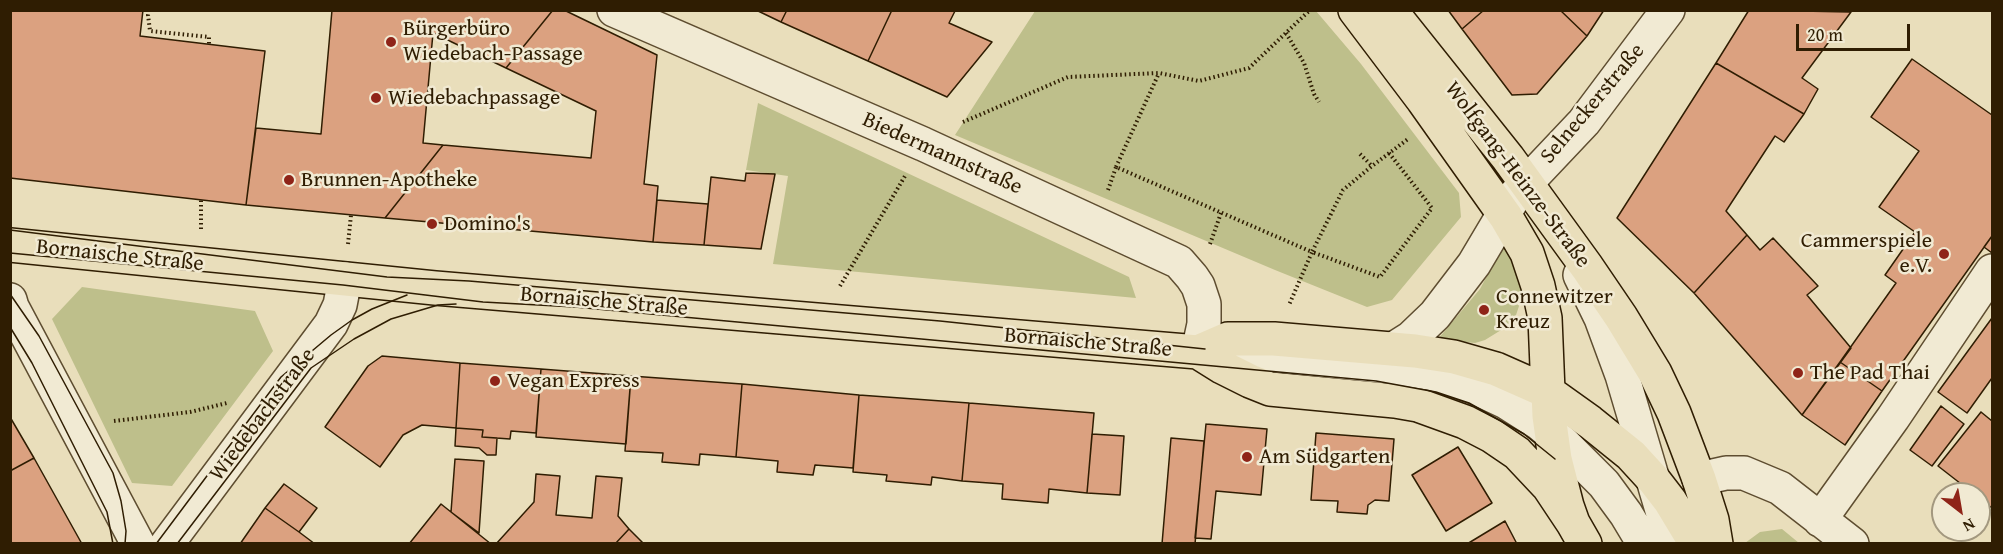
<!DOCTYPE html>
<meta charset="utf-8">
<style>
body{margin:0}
#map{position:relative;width:2003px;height:554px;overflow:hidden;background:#e9debb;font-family:"Gentium Book Plus",serif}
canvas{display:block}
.frame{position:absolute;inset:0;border:12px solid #2f1d02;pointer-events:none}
.north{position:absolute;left:1931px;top:482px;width:60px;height:60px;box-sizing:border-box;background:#f1ead3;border:2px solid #a3987f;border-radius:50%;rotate:149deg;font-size:16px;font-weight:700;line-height:24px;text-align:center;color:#2f1d02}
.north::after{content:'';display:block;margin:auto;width:21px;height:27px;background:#8f2418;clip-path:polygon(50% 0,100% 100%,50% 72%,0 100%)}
.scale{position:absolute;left:1796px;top:24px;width:114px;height:27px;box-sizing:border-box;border:3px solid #2f1d02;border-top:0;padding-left:8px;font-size:18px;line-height:21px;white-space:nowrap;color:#2f1d02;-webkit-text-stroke:4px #f1ead3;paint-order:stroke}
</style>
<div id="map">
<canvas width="2003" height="554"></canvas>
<div class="frame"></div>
<div class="north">N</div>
<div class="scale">20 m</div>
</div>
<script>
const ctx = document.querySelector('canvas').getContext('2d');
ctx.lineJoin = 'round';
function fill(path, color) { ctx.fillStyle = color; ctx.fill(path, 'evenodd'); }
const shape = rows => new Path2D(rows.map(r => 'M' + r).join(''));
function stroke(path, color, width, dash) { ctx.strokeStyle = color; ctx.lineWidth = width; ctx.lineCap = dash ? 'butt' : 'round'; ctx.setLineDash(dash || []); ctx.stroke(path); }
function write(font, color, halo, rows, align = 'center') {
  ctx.font = font + ' "Gentium Book Plus",serif'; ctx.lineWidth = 5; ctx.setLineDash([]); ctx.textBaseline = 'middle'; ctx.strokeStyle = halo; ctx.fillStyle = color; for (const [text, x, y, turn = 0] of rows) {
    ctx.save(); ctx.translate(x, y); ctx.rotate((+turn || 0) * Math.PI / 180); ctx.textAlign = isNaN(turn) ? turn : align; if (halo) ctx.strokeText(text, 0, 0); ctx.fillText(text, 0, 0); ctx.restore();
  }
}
const green = shape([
 [1035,11,1316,11,1361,64,1459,193,1461,217,1392,300,1367,307,1275,270,955,135],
 [758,103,1129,277,1136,298,773,264,788,176,746,170],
 [1504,244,1522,286,1521,300,1516,315,1506,327,1485,340,1475,343,1438,339,1480,289],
 [82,287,255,311,273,351,172,486,132,483,52,319],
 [1782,529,1799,543,1745,543,1760,532]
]);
const building = shape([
 [10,10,143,10,140,36,265,51,246,205,10,178,10,10],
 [332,10,553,10,506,68,433,33,423,143,443,145,385,218,246,205,256,128,321,134,332,10],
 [553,10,564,10,657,55,644,184,658,186,653,242,385,218,443,145,591,158,596,111,506,68,553,10],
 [756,10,787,10,781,22,756,10],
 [787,10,892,10,868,61,781,22,787,10],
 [892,10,953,10,955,11,949,23,992,42,947,97,868,61,892,10],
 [1448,10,1484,10,1462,29,1448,10],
 [1484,10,1560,10,1587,36,1537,94,1512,95,1462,29,1484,10],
 [1560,10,1604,10,1587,36,1560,10],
 [1749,10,1851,12,1802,78,1818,89,1804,114,1716,63,1749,10],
 [1912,59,1992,115,1992,236,1882,391,1840,362,1896,283,1885,275,1915,232,1879,207,1919,151,1871,117,1912,59],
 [1716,63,1804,114,1784,142,1775,136,1726,211,1747,235,1694,293,1617,218,1716,63],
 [746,173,775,174,761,249,704,245,711,177,745,181,746,173],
 [657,200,708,204,704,245,653,242,657,200],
 [1747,235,1760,250,1773,238,1818,286,1807,295,1851,348,1802,415,1694,293,1747,235],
 [1992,236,1992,253,1984,247,1992,236],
 [1992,318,1992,378,1967,413,1938,392,1992,318],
 [382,356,460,363,456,428,422,425,403,435,380,467,325,427,368,366,382,356],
 [1840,362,1882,391,1845,445,1802,415,1840,362],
 [460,363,541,369,536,433,511,431,510,439,482,437,483,430,456,428,460,363],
 [541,369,631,376,626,444,536,437,541,369],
 [631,376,742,384,736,457,700,454,699,465,662,462,663,453,625,451,631,376],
 [742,384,859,395,853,468,815,465,813,475,777,472,778,461,736,457,742,384],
 [859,395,969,403,962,481,932,477,931,485,886,481,887,475,853,472,859,395],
 [969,403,1094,413,1087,493,1049,489,1048,503,1002,499,1003,484,962,481,969,403],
 [1941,406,1964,424,1932,466,1910,450,1941,406],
 [1981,412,1992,421,1992,508,1979,498,1979,494,1974,494,1938,466,1981,412],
 [10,417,34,458,10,471,10,417],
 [1206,424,1267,429,1261,495,1216,491,1211,539,1195,538,1206,424],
 [456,428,483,430,482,437,497,438,496,455,487,455,479,448,455,446,456,428],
 [1316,433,1394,439,1389,501,1375,500,1368,505,1367,514,1337,512,1338,501,1311,500,1316,433],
 [1092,434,1124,436,1120,495,1087,493,1092,434],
 [1171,438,1204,441,1195,544,1162,544,1171,438],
 [1458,447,1492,503,1446,531,1412,475,1458,447],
 [34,458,82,544,10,544,10,471,34,458],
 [455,459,484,461,479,533,451,512,455,459],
 [536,474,560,476,556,515,592,518,596,476,622,478,618,516,629,529,615,544,496,544,534,502,536,474],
 [284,484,317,508,299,532,265,508,284,484],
 [441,504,491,544,409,544,441,504],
 [265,508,299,532,315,544,240,544,265,508],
 [1505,521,1517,544,1467,544,1505,521],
 [629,529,644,544,615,544,629,529]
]);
const path = shape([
 [149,10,148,15,150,31,209,37,209,44],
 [1286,33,1304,63,1314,94,1319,102],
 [963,122,1068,77,1159,73,1199,81,1249,68,1310,10],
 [1389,153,1432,208,1380,277,1312,252,1343,190,1372,166,1408,139],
 [1360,154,1372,166],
 [1116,167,1159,73],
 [1108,190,1116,167,1312,252,1289,305],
 [201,229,201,200],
 [348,244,351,215],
 [1210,244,1221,213],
 [840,286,905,176],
 [114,421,190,412,227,403]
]);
const minor = shape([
 [614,10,923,144,1179,262,1192,277,1198,286,1204,304,1204,324,1198,352],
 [1580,275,1601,318,1622,375,1672,544],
 [10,300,12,307,138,544],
 [1392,350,1411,338,1435,315,1474,264,1515,195,1584,122,1668,10],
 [1229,351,1390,367,1434,374,1474,387,1506,402,1539,423,1563,443,1604,484,1626,514,1644,544],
 [1699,479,1726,473,1744,473,1780,488,1852,544],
 [1820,520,1893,418,1992,271],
 [167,544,331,324,340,305,345,279]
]);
const major = shape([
 [1355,10,1423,100,1506,217,1527,253,1538,286,1545,318,1549,416,1555,459,1567,506,1573,523,1585,544],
 [1390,10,1508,158,1587,267,1621,317,1655,373,1674,413,1699,479,1712,520,1716,544],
 [10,245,435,288,1198,352,1222,367,1250,381,1270,389,1395,401,1418,405,1465,422,1492,436,1517,453,1549,487,1573,523],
 [1198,352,1228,339,1274,339,1415,351,1454,357,1496,369,1548,392,1590,422,1631,455,1653,479,1670,501,1696,544]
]);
const tram = shape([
 [10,230,387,277,469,281,940,321,1205,349],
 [10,253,343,285,483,302,575,307,1376,381,1436,392,1469,403,1524,434,1555,459],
 [10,294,39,336,113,473,121,501,126,531,125,544],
 [10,327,32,363,107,512,113,544],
 [156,544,281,377,331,335,352,320,372,309,407,295],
 [177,544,311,368,354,339,391,319,438,305,456,304]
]);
const markers = [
 [391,42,6,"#8f2418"],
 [376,98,6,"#8f2418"],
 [289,180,6,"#8f2418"],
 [432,224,6,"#8f2418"],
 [1944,254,6,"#8f2418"],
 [1484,310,6,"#8f2418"],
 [1798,373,6,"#8f2418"],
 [495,381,6,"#8f2418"],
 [1247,457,6,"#8f2418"]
];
const poiNames = [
 ["Bürgerbüro",403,29],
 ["Wiedebach-Passage",403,54],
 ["Wiedebachpassage",388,98],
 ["Brunnen-Apotheke",301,180],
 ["Domino's",444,224],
 ["Cammerspiele",1932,241,"right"],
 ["e.V.",1932,266,"right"],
 ["Connewitzer",1496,297],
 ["Kreuz",1496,322],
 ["The Pad Thai",1810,373],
 ["Vegan Express",507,381],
 ["Am Südgarten",1259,457]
];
const streetNames = [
 ["Selneckerstraße",1593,104,-50],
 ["Biedermannstraße",942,154,24],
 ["Wolfgang-Heinze-Straße",1517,175,53],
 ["Bornaische Straße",120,256,6],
 ["Bornaische Straße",604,302,5],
 ["Bornaische Straße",1088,343,5],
 ["Wiedebachstraße",263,415,-53]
];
fill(green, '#bebf8b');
fill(building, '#dba180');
stroke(building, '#2f1d02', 1.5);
stroke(minor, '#5e4d30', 36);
stroke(major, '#2f1d02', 36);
stroke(path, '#2f1d02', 4, [1.5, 3]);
stroke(minor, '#f1ead3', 33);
stroke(major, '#e9debb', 33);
stroke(tram, '#2f1d02', 1.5);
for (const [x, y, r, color] of markers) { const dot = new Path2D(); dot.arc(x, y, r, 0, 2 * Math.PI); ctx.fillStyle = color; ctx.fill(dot); stroke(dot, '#f1ead3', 2); }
write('22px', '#2f1d02', '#f1ead3', poiNames, 'left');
write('22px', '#2f1d02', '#f1ead3', streetNames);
</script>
